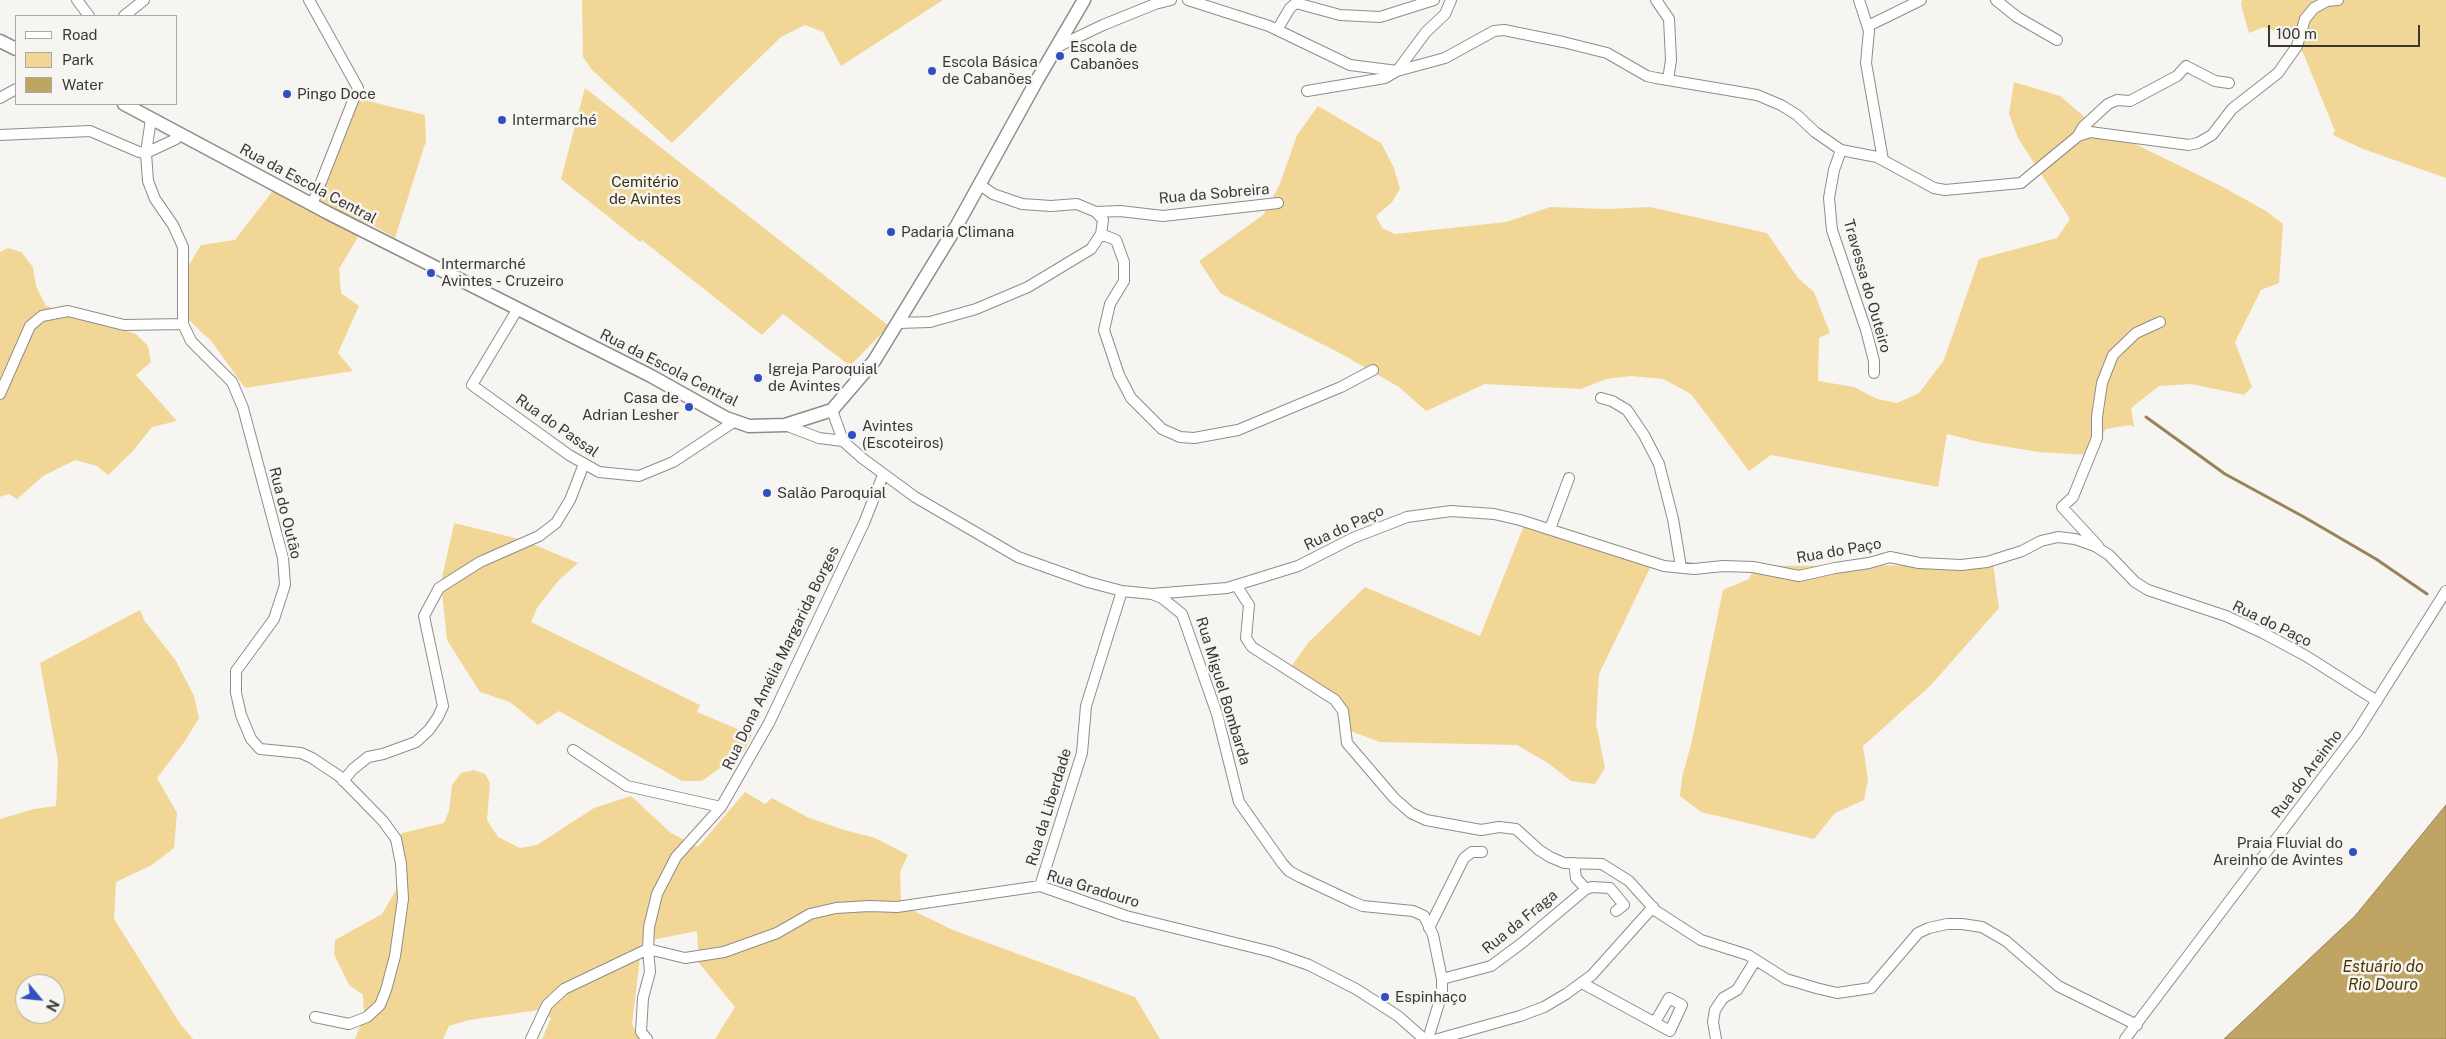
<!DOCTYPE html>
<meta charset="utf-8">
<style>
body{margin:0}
#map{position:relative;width:2446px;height:1039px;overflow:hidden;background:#f7f5f1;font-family:"Public Sans",sans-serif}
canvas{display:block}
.legend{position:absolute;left:15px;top:15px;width:162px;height:90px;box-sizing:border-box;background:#f7f5f1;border:1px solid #aba9a6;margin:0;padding:6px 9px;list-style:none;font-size:15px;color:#393836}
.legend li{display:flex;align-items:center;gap:10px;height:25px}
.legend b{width:25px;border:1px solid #aba9a6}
.north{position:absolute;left:15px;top:974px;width:50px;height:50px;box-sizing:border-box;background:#f7f5f1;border:1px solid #aba9a6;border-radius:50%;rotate:118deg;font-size:14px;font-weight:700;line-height:20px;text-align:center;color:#393836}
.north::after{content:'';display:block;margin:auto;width:18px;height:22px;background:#314fc0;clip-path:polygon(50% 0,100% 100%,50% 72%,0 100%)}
.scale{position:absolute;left:2268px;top:25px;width:152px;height:22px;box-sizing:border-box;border:2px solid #393836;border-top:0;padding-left:6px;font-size:15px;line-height:18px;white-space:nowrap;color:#393836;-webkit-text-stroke:4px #f7f5f1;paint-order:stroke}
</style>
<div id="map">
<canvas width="2446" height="1039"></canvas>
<ul class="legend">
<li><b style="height:6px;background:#fff"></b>Road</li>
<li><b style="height:14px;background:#f2d695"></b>Park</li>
<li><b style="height:14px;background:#bfa464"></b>Water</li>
</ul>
<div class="north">N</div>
<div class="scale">100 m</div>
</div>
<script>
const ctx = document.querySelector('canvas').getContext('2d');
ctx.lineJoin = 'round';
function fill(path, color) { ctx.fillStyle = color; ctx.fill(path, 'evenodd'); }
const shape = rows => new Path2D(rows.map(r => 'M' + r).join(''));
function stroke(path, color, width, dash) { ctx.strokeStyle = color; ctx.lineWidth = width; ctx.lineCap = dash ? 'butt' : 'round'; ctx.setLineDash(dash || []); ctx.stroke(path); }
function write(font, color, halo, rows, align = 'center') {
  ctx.font = font + ' "Public Sans",sans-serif'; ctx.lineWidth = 5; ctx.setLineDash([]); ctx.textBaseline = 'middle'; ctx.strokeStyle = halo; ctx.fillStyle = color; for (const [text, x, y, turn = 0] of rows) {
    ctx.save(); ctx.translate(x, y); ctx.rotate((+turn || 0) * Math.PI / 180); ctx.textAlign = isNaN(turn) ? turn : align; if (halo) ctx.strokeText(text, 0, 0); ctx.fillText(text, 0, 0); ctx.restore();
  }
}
const green = shape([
 [582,0,943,0,841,66,823,32,805,25,781,37,672,143,592,70,583,57],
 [2242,0,2446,0,2446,178,2363,149,2333,135,2335,131,2304,55,2294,38,2264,27,2249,33,2241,5],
 [2014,82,2060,96,2096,127,2123,138,2223,187,2266,211,2283,224,2279,283,2261,290,2235,342,2252,387,2244,395,2191,384,2159,386,2131,408,2134,427,2130,425,2106,429,2088,455,2038,452,1979,442,1947,434,1938,487,1771,455,1749,471,1691,394,1663,379,1631,376,1606,379,1581,389,1485,384,1426,411,1399,387,1338,352,1220,293,1199,261,1263,215,1280,184,1297,135,1318,106,1381,143,1394,168,1400,189,1392,202,1376,216,1382,228,1395,234,1506,222,1550,207,1608,209,1650,207,1767,233,1798,278,1814,292,1830,333,1819,338,1818,381,1854,387,1877,399,1897,403,1919,393,1944,360,1979,259,2057,238,2070,219,2018,138,2009,114],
 [585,88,889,326,850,366,783,314,762,335,642,240,640,242,561,179],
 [357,92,368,101,425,115,426,141,395,238,367,222,339,269,341,293,359,306,338,353,353,371,245,388,212,342,189,320,186,270,201,245,235,240,275,188,310,209],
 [8,248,21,252,33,267,36,286,46,306,136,334,148,346,151,362,136,375,177,421,152,427,133,451,108,475,97,466,75,460,43,476,17,499,9,494,0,497,0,252],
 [455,520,454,523,523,540,578,563,558,581,537,608,531,622,700,705,697,712,752,735,744,751,702,781,682,781,559,711,538,725,510,702,480,692,447,640,441,582],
 [1525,523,1652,564,1599,674,1596,724,1605,768,1595,784,1571,781,1548,763,1517,745,1380,742,1342,728,1344,705,1288,671,1309,642,1365,587,1480,636],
 [1993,563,1999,608,1930,686,1863,746,1868,780,1864,800,1835,813,1814,839,1701,812,1680,796,1682,777,1691,745,1723,590,1749,579,1755,566,1984,565],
 [140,610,144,620,176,661,194,696,199,718,185,741,157,778,177,813,174,848,152,865,116,882,114,919,181,1025,193,1039,0,1039,0,819,34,809,56,806,58,761,40,663],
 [25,984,55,984,55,1014,25,1014],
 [474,770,485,774,490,783,487,820,498,837,520,848,537,845,594,808,631,796,671,833,698,847,745,792,765,804,772,798,807,817,841,829,875,838,908,855,900,872,901,901,916,912,953,930,1135,997,1160,1039,715,1039,735,1007,699,963,697,931,642,942,632,1024,640,1039,542,1039,551,1018,539,1010,469,1020,449,1026,443,1039,355,1039,364,1016,363,995,349,985,334,954,335,940,382,914,395,892,400,875,395,843,402,833,444,823,449,811,452,785,461,773]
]);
const water = shape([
 [2446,805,2446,1039,2224,1039,2355,916,2446,805]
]);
const stream = shape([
 [2146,417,2225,474,2304,517,2376,559,2427,594]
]);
const minor = shape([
 [77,0,89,16],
 [309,0,358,88,312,205],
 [1188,0,1269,26,1350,65,1397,71,1445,58,1494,31,1504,30,1563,42,1607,53,1647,76,1656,78,1757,95,1781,105,1797,115,1815,132,1841,150,1877,157,1934,188,1945,190,2021,183,2078,136,2090,132,2189,145,2198,143,2212,135,2232,109,2278,73,2297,46,2305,19,2314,8,2327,1,2338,0],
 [1656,0,1669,19,1671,60,1668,80],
 [1859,0,1869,31,1866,63,1883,160],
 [1996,0,2017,17,2057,40],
 [124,16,144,0],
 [1868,26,1921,0],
 [1277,30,1290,8,1296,3,1340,15,1380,17,1434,0],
 [1057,47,1103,25,1155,4,1171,0],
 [1307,91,1385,78,1397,71,1426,32,1445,14,1451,0],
 [0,98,16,89],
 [151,119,146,153,148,181,155,199,173,225,183,247,183,324,191,341,232,382,243,408,283,558,285,585,274,619,236,671,236,693,241,715,251,739,260,749,301,753,312,758,339,776,383,821,396,839,401,864,403,899,395,956,386,990,380,1005,367,1017,349,1024,315,1017],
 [0,135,90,131,139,152,146,153,176,139,180,134],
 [2078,136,2083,127,2108,104,2117,100,2130,101,2177,76,2186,66,2215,81,2229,83],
 [1841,150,1834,170,1829,198,1832,230,1866,330,1874,361,1874,373],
 [979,184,993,194,1022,204,1051,206,1077,204,1096,212,1120,211,1163,216,1278,203],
 [1101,234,1116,240,1124,262,1124,281,1110,304,1104,330,1119,375,1131,398,1162,429,1180,437,1194,438,1238,430,1341,387,1373,370],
 [517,310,472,385,569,455,599,472,639,476,673,462,735,421],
 [898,323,930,322,976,309,1028,287,1091,249,1101,234,1103,220,1096,212],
 [0,394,30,326,42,316,68,311,124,325,183,324],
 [1601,398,1612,401,1627,410,1644,435,1659,464,1673,519,1681,567],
 [832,410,843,441,862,458,915,497,1018,557,1088,582,1122,591,1152,594,1162,598,1182,614,1217,714,1239,802,1282,863,1289,871,1300,877,1353,902,1363,906,1413,911,1424,916,1433,935,1442,979,1442,993,1428,1039],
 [785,425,819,438,843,441],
 [1550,529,1569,478],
 [2098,546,2062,507,2073,497,2097,438,2097,417,2102,383,2113,355,2136,333,2160,322],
 [1236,585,1249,605,1246,638,1252,647,1335,700,1343,711,1347,743,1394,798,1411,813,1426,820,1481,830,1499,827,1516,829,1539,850,1550,857,1564,863,1602,864,1629,881,1656,911,1701,940,1748,955,1786,979,1816,988,1837,993,1871,988,1918,933,1929,928,1947,924,1962,924,1982,927,2006,941,2058,986,2137,1025],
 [1152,594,1227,588,1298,566,1353,538,1407,517,1451,511,1494,514,1520,520,1664,566,1694,569,1723,566,1753,567,1799,576,1835,568,1869,563,1890,557,1919,563,1961,565,1987,562,2022,551,2041,541,2058,537,2075,539,2095,546,2109,555,2135,582,2148,590,2226,616,2263,633,2306,656,2377,701],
 [573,750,627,786,721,807],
 [343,781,353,769,368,757,383,754,416,742,429,730,438,717,443,706,424,616,439,588,480,562,539,536,556,523,570,500,584,464],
 [1574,863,1576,878,1586,889],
 [1040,886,1082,753,1086,706,1122,591],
 [1429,928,1464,858,1472,852,1482,852],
 [648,949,685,958,724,952,777,933,810,914,836,908,869,906,897,907,1040,886,1126,916,1272,952,1309,965,1356,989,1398,1016,1424,1039],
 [1442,979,1491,966,1522,943,1586,889,1592,887,1610,888,1624,905,1616,911],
 [1582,983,1670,1031,1682,1005,1669,998,1655,1022],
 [531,1039,547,1005,564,989,648,949],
 [647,1039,641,1032,643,998,650,972,648,949,649,927,657,894,676,857,721,807,769,723,864,523,883,475],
 [1438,1039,1520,1016,1544,1007,1566,994,1592,975,1653,907],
 [1716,1039,1713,1022,1715,1010,1723,998,1737,990,1755,961],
 [2125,1039,2357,732,2446,591]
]);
const tertiary = shape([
 [0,41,16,49],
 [124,104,328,213,651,376,726,418,749,426,785,425,832,410,874,361,956,227,1036,82,1084,0]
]);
const markers = [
 [1060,56,5,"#314fc0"],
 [932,71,5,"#314fc0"],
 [287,94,5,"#314fc0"],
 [502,120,5,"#314fc0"],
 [891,232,5,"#314fc0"],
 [431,273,5,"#314fc0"],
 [758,378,5,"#314fc0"],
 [689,407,5,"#314fc0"],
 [852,435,5,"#314fc0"],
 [767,493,5,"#314fc0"],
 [2353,852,5,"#314fc0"],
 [1385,997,5,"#314fc0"]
];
const poiNames = [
 ["Escola de",1070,47],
 ["Cabanões",1070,64],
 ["Escola Básica",942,62],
 ["de Cabanões",942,79],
 ["Pingo Doce",297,94],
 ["Intermarché",512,120],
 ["Padaria Climana",901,232],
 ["Intermarché",441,264],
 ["Avintes - Cruzeiro",441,281],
 ["Igreja Paroquial",768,369],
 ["de Avintes",768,386],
 ["Casa de",679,398,"right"],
 ["Adrian Lesher",679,415,"right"],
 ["Avintes",862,426],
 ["(Escoteiros)",862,443],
 ["Salão Paroquial",777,493],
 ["Praia Fluvial do",2343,843,"right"],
 ["Areinho de Avintes",2343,860,"right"],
 ["Espinhaço",1395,997]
];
const parkNames = [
 ["Cemitério",645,182],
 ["de Avintes",645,199]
];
const streetNames = [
 ["Rua da Escola Central",308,184,28],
 ["Rua da Sobreira",1214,194,-5],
 ["Travessa do Outeiro",1867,286,74],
 ["Rua da Escola Central",669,368,27],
 ["Rua do Passal",557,426,35],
 ["Rua do Outão",285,513,76],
 ["Rua do Paço",1344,528,-25],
 ["Rua do Paço",1839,551,-10],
 ["Rua do Paço",2272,624,26],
 ["Rua Dona Amélia Margarida Borges",781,658,-64],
 ["Rua Miguel Bombarda",1223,691,73],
 ["Rua do Areinho",2307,774,-53],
 ["Rua da Liberdade",1049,807,-73],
 ["Rua Gradouro",1093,889,17],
 ["Rua da Fraga",1520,922,-39]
];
const waterNames = [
 ["Estuário do",2383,967],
 ["Rio Douro",2383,985]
];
fill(green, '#f2d695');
fill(water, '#bfa464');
stroke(water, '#978456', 1);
stroke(stream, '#978456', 3);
stroke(minor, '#8e8d89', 12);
stroke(tertiary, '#8e8d89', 15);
stroke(minor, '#fff', 10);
stroke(tertiary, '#fff', 12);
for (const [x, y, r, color] of markers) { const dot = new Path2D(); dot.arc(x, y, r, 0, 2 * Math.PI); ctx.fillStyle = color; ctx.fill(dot); stroke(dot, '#f7f5f1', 2); }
write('15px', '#393836', '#f7f5f1', poiNames, 'left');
write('15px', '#3a2e11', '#f7f5f1', parkNames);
write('15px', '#393836', '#f7f5f1', streetNames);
write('italic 16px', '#4b3901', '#f7f5f1', waterNames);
</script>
